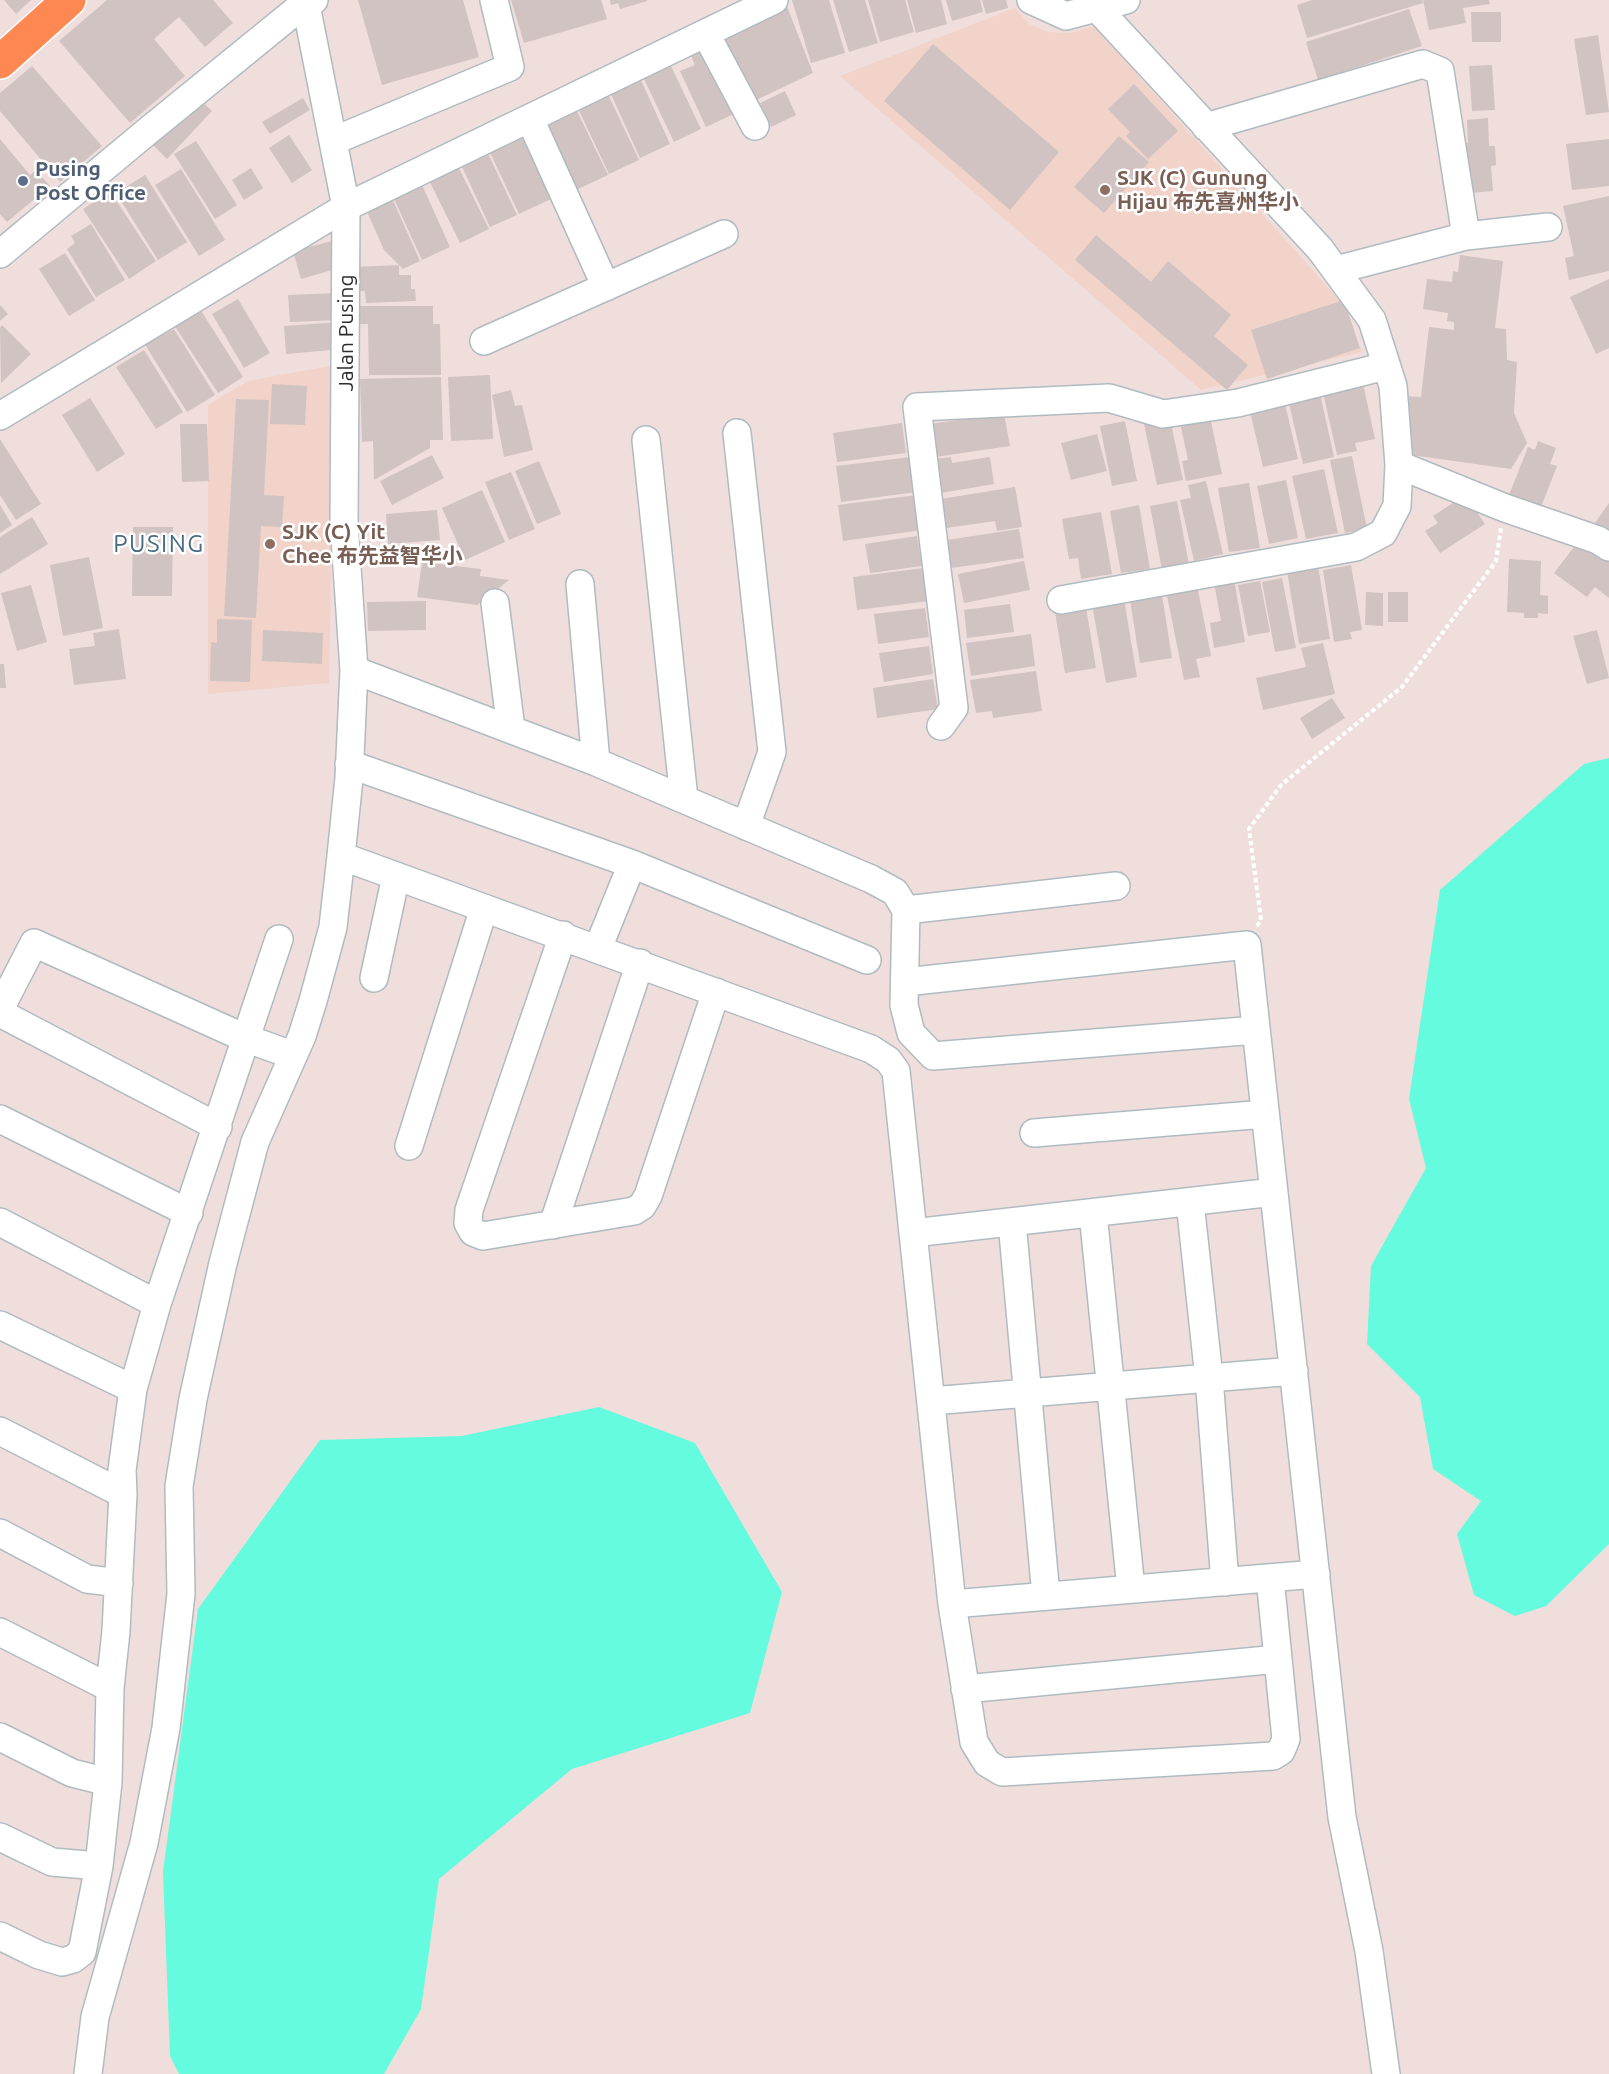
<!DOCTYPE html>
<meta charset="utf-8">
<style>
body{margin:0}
canvas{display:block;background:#efdedc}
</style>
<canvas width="1609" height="2074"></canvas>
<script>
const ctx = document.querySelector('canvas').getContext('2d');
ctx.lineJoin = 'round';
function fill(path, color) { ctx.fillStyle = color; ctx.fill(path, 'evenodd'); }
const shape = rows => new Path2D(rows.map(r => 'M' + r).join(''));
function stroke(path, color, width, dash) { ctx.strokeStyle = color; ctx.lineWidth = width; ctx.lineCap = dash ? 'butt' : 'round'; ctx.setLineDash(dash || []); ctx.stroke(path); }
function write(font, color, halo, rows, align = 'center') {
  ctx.font = font + ' Ubuntu,"Noto Sans SC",sans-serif'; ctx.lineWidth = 5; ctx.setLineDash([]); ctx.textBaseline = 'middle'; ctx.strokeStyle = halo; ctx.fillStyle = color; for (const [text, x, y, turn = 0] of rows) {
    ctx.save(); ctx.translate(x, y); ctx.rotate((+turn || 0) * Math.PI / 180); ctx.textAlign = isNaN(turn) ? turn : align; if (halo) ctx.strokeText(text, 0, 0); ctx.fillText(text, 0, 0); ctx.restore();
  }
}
const education = shape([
 [1015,8,1029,24,1048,32,1069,33,1094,26,1342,303,1362,352,1201,390,840,76],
 [335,365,329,683,208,694,208,405,248,381]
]);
const water = shape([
 [1609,758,1609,1544,1546,1606,1515,1616,1474,1595,1457,1534,1481,1501,1433,1469,1420,1397,1367,1344,1371,1266,1426,1168,1409,1099,1440,890,1584,764],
 [599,1407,695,1443,782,1592,750,1713,572,1769,439,1879,421,2009,384,2074,179,2074,170,2056,163,1872,198,1609,320,1440,462,1436]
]);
const building = shape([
 [4,0,31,0,16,14],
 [107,0,213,0,233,23,205,47,179,17,154,39,185,76,130,123,59,41],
 [358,0,463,0,479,57,382,85],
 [511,0,601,0,607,19,524,43],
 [610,0,647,0,647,1,620,9,618,3,611,5],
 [792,0,829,0,845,53,811,63],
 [833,0,865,0,878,43,849,52],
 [868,0,905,0,914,32,880,42],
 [907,0,941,0,947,24,916,33],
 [946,0,980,0,983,12,952,21],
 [982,0,1006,0,1008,8,986,14],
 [1312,0,1422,0,1423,3,1307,38,1297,5],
 [1423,0,1489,0,1490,4,1463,8,1466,23,1429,30],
 [786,4,813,73,752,102,720,37],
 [1409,9,1422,46,1318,80,1306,42],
 [1471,12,1501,12,1501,42,1472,42],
 [1598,35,1609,112,1586,115,1574,39],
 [933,44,1059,152,1010,210,884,101],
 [705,47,736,113,706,127,680,71,695,65,690,54],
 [670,64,701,129,674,142,643,77],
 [1492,65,1495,110,1472,111,1469,66],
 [32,66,102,146,60,182,0,111,0,93],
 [640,78,670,144,640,158,610,92],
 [1134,84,1178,131,1148,159,1126,136,1130,132,1108,109],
 [605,88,639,160,609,174,575,102],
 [785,91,796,115,771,127,760,103],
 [192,93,212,111,167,159,148,140],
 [303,98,310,110,270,134,262,122],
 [577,111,608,175,576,190,544,127],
 [1488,118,1489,146,1495,146,1496,165,1491,166,1493,191,1471,193,1469,158,1460,159,1459,144,1468,143,1467,120],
 [517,127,551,199,519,214,485,142],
 [289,135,312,170,292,183,269,148],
 [1119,136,1149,162,1104,213,1074,187],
 [0,139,30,175,36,170,50,186,7,222,0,214],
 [1609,139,1609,186,1572,190,1566,144],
 [196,141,237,205,215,219,174,154],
 [484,145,517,215,490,227,458,158],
 [454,158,489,229,460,243,425,172],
 [251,168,263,188,244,200,232,180],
 [181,169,225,240,199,256,155,185],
 [145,175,187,242,158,260,116,193],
 [422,185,450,247,422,260,389,188],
 [110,191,156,261,129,279,83,209],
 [391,196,420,261,403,269,384,250,365,207],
 [1609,196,1609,271,1569,280,1565,258,1574,256,1563,206],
 [91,224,125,280,96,297,67,249,75,243,71,236],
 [1096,235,1151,282,1168,261,1231,315,1214,336,1248,365,1227,390,1075,260],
 [332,241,339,268,301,279,293,251],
 [65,253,95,300,69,316,39,269],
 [1460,255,1503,261,1495,328,1506,329,1507,360,1517,362,1514,413,1527,443,1511,469,1411,455,1401,396,1421,397,1429,327,1454,330,1454,322,1447,321,1448,313,1423,309,1427,279,1452,282,1453,271,1458,272],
 [399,265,399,275,411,275,411,289,415,289,416,301,366,303,365,291,356,291,355,267],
 [1609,279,1609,348,1596,354,1570,297],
 [338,293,339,320,290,322,288,295],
 [238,299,270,353,244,368,212,314],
 [1344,300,1360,348,1267,379,1251,330],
 [195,301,243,377,218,393,169,317],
 [0,305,8,314,0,321],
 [360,306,433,306,433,324,440,324,441,375,369,375,368,324,360,324],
 [339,322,342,349,286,354,284,326],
 [2,325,31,354,1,383,0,328],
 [155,325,161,336,174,329,215,395,187,412,139,335],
 [144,350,183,412,156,429,116,367],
 [490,375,493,439,451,441,448,377],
 [441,377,443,440,430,440,430,448,374,480,373,441,362,442,360,379],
 [1362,379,1375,439,1355,443,1357,451,1337,455,1322,388],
 [272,384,307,386,305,425,270,424],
 [1319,389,1334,457,1303,464,1287,395],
 [511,390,515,406,522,405,533,450,504,457,492,395],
 [1283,396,1298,459,1263,467,1248,403],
 [90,398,125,454,97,472,62,415],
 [236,399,269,400,264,495,284,496,282,527,261,526,256,618,224,616],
 [1209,412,1222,474,1186,481,1182,461,1188,460,1179,418],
 [1004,413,1010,446,935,457,930,424],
 [1170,419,1183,480,1157,485,1144,424],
 [1125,421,1137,481,1112,486,1100,426],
 [902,423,906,453,837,462,833,433],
 [180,424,207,424,209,481,182,482],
 [1097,434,1107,471,1071,480,1061,443],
 [0,439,41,504,16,520,0,495],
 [1538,441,1556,448,1550,464,1557,466,1541,507,1509,495,1528,447,1535,450],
 [432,455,444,478,392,505,380,481],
 [1352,456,1367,529,1345,533,1330,460],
 [911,457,916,492,841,502,836,466],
 [951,457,952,463,990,457,994,484,941,493,935,459],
 [539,461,561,514,537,524,515,471],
 [1324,469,1338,533,1306,539,1292,476],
 [511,472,535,529,509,540,485,482],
 [1286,480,1298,538,1269,544,1257,486],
 [1206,481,1223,554,1194,561,1180,500,1191,498,1188,485],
 [1249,483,1260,548,1229,552,1218,488],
 [1015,487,1022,527,997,531,995,521,946,528,941,499],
 [482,490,505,542,465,560,442,508],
 [917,495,922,530,843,541,838,505],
 [1465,495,1485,524,1440,553,1425,531,1438,523,1433,516],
 [1177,501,1189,565,1162,570,1150,506],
 [1609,503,1609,533,1595,523],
 [0,505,12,525,0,533],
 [1139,505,1150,569,1121,573,1110,511],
 [437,510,440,540,388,544,386,514],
 [1101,512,1112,574,1081,579,1078,558,1069,559,1062,519],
 [32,517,48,544,0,574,0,537],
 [133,527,173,527,172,596,132,596],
 [1019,529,1024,558,951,568,947,540],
 [917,536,922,566,870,573,865,544],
 [1580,539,1609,560,1609,598,1595,587,1587,597,1554,573],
 [89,557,103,628,63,636,50,565],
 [1509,559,1541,561,1540,595,1548,596,1548,614,1538,613,1538,618,1524,618,1524,613,1507,612],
 [1024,561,1030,590,964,603,958,574],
 [422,562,481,569,480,576,509,580,477,605,417,597],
 [1351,565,1362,630,1350,632,1352,639,1334,642,1323,570],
 [1318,566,1330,639,1299,644,1287,571],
 [924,568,929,601,857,610,853,577],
 [1282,578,1296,648,1275,652,1262,582],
 [1234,579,1245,642,1214,648,1210,623,1221,621,1214,583],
 [1260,581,1270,632,1248,636,1238,585],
 [31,585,47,642,17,651,1,593],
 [1197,585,1211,656,1196,659,1200,677,1184,680,1166,591],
 [1366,592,1383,593,1383,626,1365,625],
 [1388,592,1408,592,1408,622,1388,622],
 [1162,595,1172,658,1140,663,1130,600],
 [1124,599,1137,677,1106,683,1092,604],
 [426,601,426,630,368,631,367,602],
 [1010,604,1014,632,967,638,964,610],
 [1086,607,1096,668,1065,673,1055,612],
 [925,608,929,637,878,644,874,614],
 [217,619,252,620,250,682,210,681,211,642,217,643],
 [119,629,126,679,74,685,69,649,95,646,93,633],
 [263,630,323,633,322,664,262,661],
 [1597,630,1609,678,1587,684,1573,636],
 [1031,634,1035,666,971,676,966,643],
 [1323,643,1335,694,1263,710,1256,678,1306,667,1301,648],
 [929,646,933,674,884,682,879,653],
 [0,664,4,664,6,688,0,688],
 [1036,671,1042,711,993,718,992,711,976,713,970,680],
 [933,679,938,709,877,718,873,688],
 [1332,698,1345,718,1312,739,1300,718]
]);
const path = shape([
 [1257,926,1261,920,1249,829,1281,785,1402,687,1496,561,1501,528]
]);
const minor = shape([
 [1031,0,1066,16,1126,0],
 [706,34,755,126],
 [530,119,606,287],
 [1206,127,1423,64,1440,71,1466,236],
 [333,141,510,67,494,0],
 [0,254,149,130,305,3,314,0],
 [1336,270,1466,236,1548,227],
 [484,341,724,234],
 [0,416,346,207,774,0],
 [737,433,772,752,746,826],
 [646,440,684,799],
 [1399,465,1505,508,1598,540,1609,547],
 [580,584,596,762],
 [1061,600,1356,547,1383,533,1397,506,1399,465,1393,386,1372,320,1320,249,1097,8],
 [495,603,511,729],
 [354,670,596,762,871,879,895,892,906,910,904,1005,911,1033,933,1056,1256,1030],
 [941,726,954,708,917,407,1109,398,1163,414,1238,403,1386,366],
 [349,764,632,864,867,960],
 [341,856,871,1049,888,1060,896,1071,952,1604,974,1742,987,1763,1002,1772,1273,1756,1281,1751,1286,1739,1270,1578],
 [906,910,1116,886],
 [563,935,469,1210,468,1223,473,1232,483,1236,634,1211,642,1206,648,1196,716,992],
 [598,948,632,864],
 [374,978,396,876],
 [905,982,1247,945,1342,1817,1369,1951,1386,2074],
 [0,1009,34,943,245,1038,292,1055],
 [0,1013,218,1127],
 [0,1119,189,1213],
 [1034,1133,1265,1114],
 [409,1146,484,908],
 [1190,1202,1209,1378,1225,1582],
 [1093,1213,1131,1589],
 [0,1222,157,1304],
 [1012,1222,1046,1596],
 [553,1225,640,963],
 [913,1233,1274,1192],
 [0,1325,133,1389],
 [931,1401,1294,1371],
 [0,1431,123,1494],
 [0,1533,87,1579,119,1583],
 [952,1604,1316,1574],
 [0,1632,110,1688],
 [965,1689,1278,1659],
 [0,1737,72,1773,108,1782],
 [0,1837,52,1862,99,1866],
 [0,1936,39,1955,62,1962,73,1959,82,1952,99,1866,108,1782,110,1688,116,1631,123,1494,122,1470,133,1389,157,1304,279,939],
 [88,2074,95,2017,144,1843,166,1728,181,1594,179,1486,193,1399,223,1263,255,1142,302,1036,313,1001,333,927,341,856,349,778,354,670,344,523,346,207,305,0]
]);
const major = shape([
 [0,62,69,0]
]);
const markers = [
 [23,181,6,"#5c6f8a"],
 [1105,190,6,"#8d6e63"],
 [270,544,6,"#8d6e63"]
];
const serviceNames = [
 ["Pusing",35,169],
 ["Post Office",35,193]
];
const educationNames = [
 ["SJK (C) Gunung",1117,178],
 ["Hijau 布先喜州华小",1117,202],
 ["SJK (C) Yit",282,532],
 ["Chee 布先益智华小",282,556]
];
const streetNames = [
 ["Jalan Pusing",346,333,-90]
];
const quarterNames = [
 ["PUSING",159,544]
];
fill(education, '#f2d3ca');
fill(water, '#65fbde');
fill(building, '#d0c3c1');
stroke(minor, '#b0bbc1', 30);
stroke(major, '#fff', 36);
stroke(path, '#fff', 4, [4.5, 3]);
stroke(minor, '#fff', 27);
stroke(major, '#ff8751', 33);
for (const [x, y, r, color] of markers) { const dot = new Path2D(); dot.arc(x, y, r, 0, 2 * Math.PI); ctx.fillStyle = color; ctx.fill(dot); stroke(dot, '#fff', 2); }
write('bold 21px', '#4e5e75', '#fff', serviceNames, 'left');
write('bold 21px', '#785e54', '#fff', educationNames, 'left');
write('21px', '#2c2c2c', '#fff', streetNames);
ctx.letterSpacing = '1.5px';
write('24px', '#476c82', '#fff', quarterNames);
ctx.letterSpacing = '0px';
</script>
